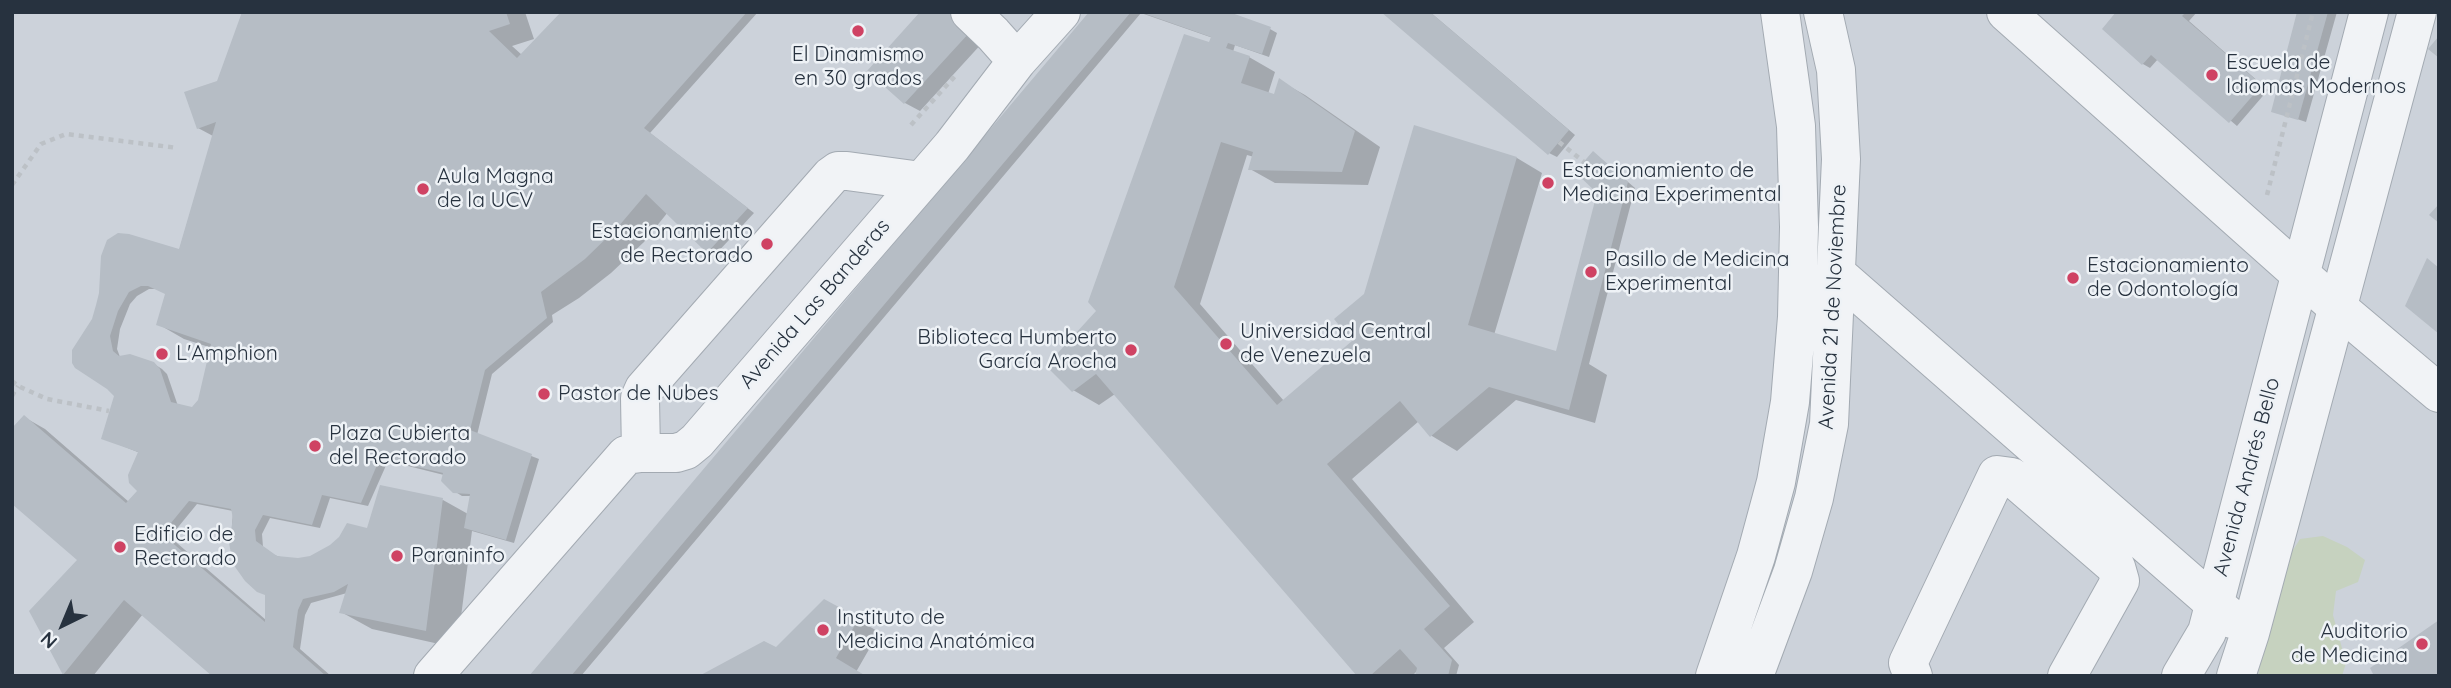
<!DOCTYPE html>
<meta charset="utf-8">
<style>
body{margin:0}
#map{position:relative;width:2451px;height:688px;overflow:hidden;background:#dee3e8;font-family:Quicksand,sans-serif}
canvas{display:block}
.frame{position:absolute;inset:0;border:14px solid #27323f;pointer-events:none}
.north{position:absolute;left:28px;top:590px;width:70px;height:70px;-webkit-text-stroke:5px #eef2f6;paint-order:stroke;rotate:223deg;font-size:19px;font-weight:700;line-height:28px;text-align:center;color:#27323f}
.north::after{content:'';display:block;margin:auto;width:24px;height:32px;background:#27323f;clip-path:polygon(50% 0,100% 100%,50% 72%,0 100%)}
</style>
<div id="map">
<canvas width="2451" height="688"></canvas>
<div class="frame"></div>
<div class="north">N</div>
</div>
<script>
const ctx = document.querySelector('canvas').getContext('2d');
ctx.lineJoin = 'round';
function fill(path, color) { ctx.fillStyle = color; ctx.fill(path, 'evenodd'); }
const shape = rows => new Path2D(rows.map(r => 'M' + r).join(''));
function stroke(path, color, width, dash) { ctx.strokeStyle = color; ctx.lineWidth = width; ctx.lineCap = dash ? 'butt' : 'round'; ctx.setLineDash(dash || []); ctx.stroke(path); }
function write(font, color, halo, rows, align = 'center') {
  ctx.font = font + ' Quicksand,sans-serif'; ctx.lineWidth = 5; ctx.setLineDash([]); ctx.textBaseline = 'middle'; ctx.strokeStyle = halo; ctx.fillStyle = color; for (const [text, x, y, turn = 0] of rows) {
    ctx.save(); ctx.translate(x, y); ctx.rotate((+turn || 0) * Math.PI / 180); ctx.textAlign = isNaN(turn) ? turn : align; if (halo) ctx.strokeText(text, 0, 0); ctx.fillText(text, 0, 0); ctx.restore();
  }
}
const built = shape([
 [12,12,2439,12,2439,676,12,676]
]);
const green = shape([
 [2323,536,2347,547,2365,560,2358,582,2336,591,2333,615,2346,663,2342,676,2258,676,2263,647,2288,558,2300,539]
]);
const shadow = shape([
 [244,12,525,12,534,39,512,46,522,55,563,12,758,12,650,133,754,213,715,255,708,251,668,212,644,242,611,273,579,298,552,315,553,322,492,374,477,435,539,459,514,543,472,531,457,648,372,629,341,612,347,593,311,603,305,615,300,649,331,676,215,676,143,614,93,676,67,676,64,674,31,611,80,560,24,417,45,429,129,502,139,491,140,453,103,438,116,396,93,320,179,251,213,136,198,128,219,82],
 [149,289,157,289,167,294,158,324,184,339,212,348,200,401,193,409,178,406,167,374,162,369,154,364,120,357,117,349,120,329,130,304,137,296],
 [388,461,444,475,454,491,462,496,471,496,468,514,443,500,368,530,311,558,287,559,271,554,263,547,262,534,270,518,320,528,330,498,368,506],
 [197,504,233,511,231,543,267,595,266,620,170,537],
 [922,12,953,12,984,41,920,111,905,103,869,71],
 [1092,12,1223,12,1270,29,1277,33,1269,57,1235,45,1233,52,1249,57,1275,72,1268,94,1275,96,1280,81,1305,95,1380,147,1368,185,1275,183,1250,169,1254,157,1247,155,1200,304,1284,401,1354,341,1365,295,1415,128,1517,158,1542,173,1494,335,1565,355,1599,192,1594,153,1635,188,1589,364,1607,375,1595,423,1516,400,1457,451,1432,436,1419,421,1352,479,1474,622,1444,648,1459,665,1456,676,1417,676,1418,670,1412,676,1359,676,1115,394,1099,405,1073,390,1098,311,1217,47,1213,38,1141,13,581,676,532,676],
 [1430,12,1575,135,1557,157,1549,153],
 [2119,12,2197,12,2189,21,2268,90,2237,126,2158,59,2150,68,2143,64],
 [2299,12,2337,12,2306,122,2273,111],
 [825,601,879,632,856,672,776,649]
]);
const building = shape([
 [242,12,506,12,510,24,489,31,517,58,561,12,747,12,644,128,748,208,707,253,646,194,618,227,585,259,541,292,547,318,485,370,470,430,532,454,506,540,464,528,470,494,453,493,441,481,443,473,380,458,361,503,322,495,312,525,263,515,255,530,256,541,277,556,298,558,310,556,330,545,339,537,347,523,367,528,380,485,443,498,426,631,339,613,348,584,334,592,303,599,298,610,293,647,326,676,212,676,124,600,63,675,29,611,77,560,12,504,12,428,24,415,126,503,137,491,129,483,128,475,138,452,101,439,114,396,107,389,75,368,72,363,72,350,92,319,96,305,99,293,101,256,107,240,118,233,129,234,179,249,216,122,197,129,184,92,217,81],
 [141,286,148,286,165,294,156,325,211,344,198,400,192,407,171,402,160,369,154,362,130,354,119,356,113,351,110,336,118,311,129,292],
 [189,501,231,509,233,518,229,543,233,564,245,581,257,592,265,595,265,622,162,534],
 [920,12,949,12,970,32,904,104,867,71],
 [1089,12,1131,12,571,676,529,676],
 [1140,12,1229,12,1271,27,1262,54,1228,43,1226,48,1250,56,1241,83,1274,94,1279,78,1355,131,1342,172,1248,170,1253,152,1221,142,1174,287,1277,405,1352,341,1334,319,1364,294,1414,125,1517,157,1468,325,1556,351,1597,193,1575,172,1593,151,1628,182,1569,410,1489,387,1430,437,1400,401,1327,464,1450,606,1424,629,1452,660,1448,676,1415,676,1417,668,1400,649,1370,676,1357,676,1096,374,1072,392,1046,366,1096,311,1088,302,1184,34,1209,42,1211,37],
 [1381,12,1430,12,1569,130,1548,155],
 [2116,12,2186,12,2182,16,2262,85,2229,123,2151,55,2142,65,2102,29],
 [2297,12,2328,12,2298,120,2271,112],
 [2439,36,2439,58,2428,49],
 [2439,204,2439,223,2429,215],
 [2427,258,2439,268,2439,334,2405,306],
 [824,599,859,618,836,658,866,676,699,676,764,641,776,647],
 [2439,620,2439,676,2374,676,2370,668]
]);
const path = shape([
 [911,125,956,75],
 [1559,142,1584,162],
 [12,185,41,144,66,134,178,148],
 [2267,195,2313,12],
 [12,381,18,386,47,399,109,411],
 [12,396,18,386]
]);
const minor = shape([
 [970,12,993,34,1017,61],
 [2006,12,2337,307,2439,393],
 [1837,274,2232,619],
 [641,453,640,398,644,389,831,176,838,171,847,171,921,181],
 [433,676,626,455,641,453,676,453,686,450,697,441,952,146,1017,61,1061,12],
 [1715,676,1756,556,1776,482,1790,402,1797,317,1799,227,1796,126,1780,12],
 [1754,676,1793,571,1814,498,1829,424,1841,159,1836,70,1823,12],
 [1913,676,1908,663,1997,475,2012,477,2116,567,2120,581,2067,676],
 [2181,676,2207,632,2369,12],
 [2236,676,2250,633,2417,12]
]);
const markers = [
 [858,31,7,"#cf4263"],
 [2212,75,7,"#cf4263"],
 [1548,183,7,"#cf4263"],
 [423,189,7,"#cf4263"],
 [767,244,7,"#cf4263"],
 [1591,272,7,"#cf4263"],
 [2073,278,7,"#cf4263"],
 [1226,344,7,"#cf4263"],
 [1131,350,7,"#cf4263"],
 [162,354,7,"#cf4263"],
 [544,394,7,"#cf4263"],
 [315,446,7,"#cf4263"],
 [120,547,7,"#cf4263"],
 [397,556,7,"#cf4263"],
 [823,630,7,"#cf4263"],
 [2422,644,7,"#cf4263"]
];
const poiNames = [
 ["El Dinamismo",858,55,"center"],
 ["en 30 grados",858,79,"center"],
 ["Escuela de",2226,63],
 ["Idiomas Modernos",2226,87],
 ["Estacionamiento de",1562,171],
 ["Medicina Experimental",1562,195],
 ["Aula Magna",437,177],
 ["de la UCV",437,201],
 ["Estacionamiento",753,232,"right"],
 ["de Rectorado",753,256,"right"],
 ["Pasillo de Medicina",1605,260],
 ["Experimental",1605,284],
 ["Estacionamiento",2087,266],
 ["de Odontología",2087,290],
 ["Universidad Central",1240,332],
 ["de Venezuela",1240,356],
 ["Biblioteca Humberto",1117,338,"right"],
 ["García Arocha",1117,362,"right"],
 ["L'Amphion",176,354],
 ["Pastor de Nubes",558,394],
 ["Plaza Cubierta",329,434],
 ["del Rectorado",329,458],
 ["Edificio de",134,535],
 ["Rectorado",134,559],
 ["Paraninfo",411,556],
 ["Instituto de",837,618],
 ["Medicina Anatómica",837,642],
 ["Auditorio",2408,632,"right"],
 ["de Medicina",2408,656,"right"]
];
const streetNames = [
 ["Avenida Las Banderas",815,304,-49],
 ["Avenida 21 de Noviembre",1833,307,-87],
 ["Avenida Andrés Bello",2247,477,-75]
];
fill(built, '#ccd2da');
fill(green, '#c6d2bf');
fill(shadow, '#0003');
fill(building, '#b6bdc5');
stroke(minor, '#a3aab2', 40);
stroke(path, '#bcc1c6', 4.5, [5, 5]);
stroke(minor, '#f1f3f6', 38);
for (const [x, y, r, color] of markers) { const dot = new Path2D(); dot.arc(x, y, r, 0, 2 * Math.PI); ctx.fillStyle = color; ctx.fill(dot); stroke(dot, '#eef2f6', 2.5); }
write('21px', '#27323f', '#eef2f6', poiNames, 'left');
write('21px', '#27323f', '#eef2f6', streetNames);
</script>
